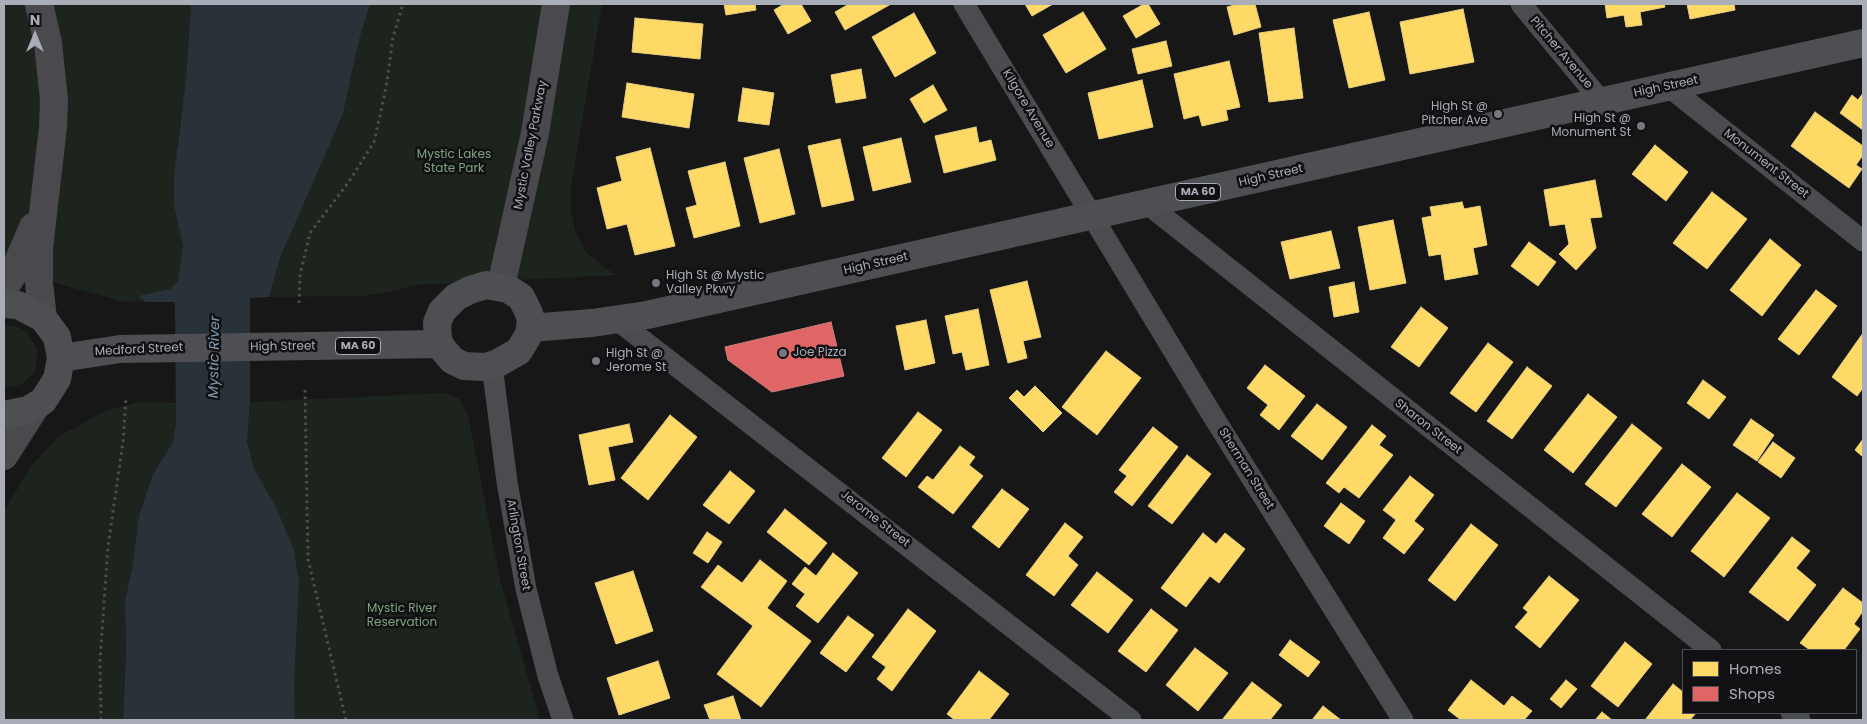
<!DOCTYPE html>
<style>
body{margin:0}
#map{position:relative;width:1867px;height:724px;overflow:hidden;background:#171717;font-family:Poppins,sans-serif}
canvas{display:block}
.frame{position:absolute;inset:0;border:5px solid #a8adb8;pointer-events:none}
.legend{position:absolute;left:1682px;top:649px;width:175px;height:65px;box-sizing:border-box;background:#111113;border:1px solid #4d4f55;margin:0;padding:6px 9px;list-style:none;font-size:15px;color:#a8adb8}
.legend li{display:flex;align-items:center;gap:10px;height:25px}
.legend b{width:25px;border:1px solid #4d4f55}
.north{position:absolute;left:10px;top:10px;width:50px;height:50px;-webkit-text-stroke:4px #111113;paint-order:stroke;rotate:0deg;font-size:14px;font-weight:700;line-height:20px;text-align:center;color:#a8adb8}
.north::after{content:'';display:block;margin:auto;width:18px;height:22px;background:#a8adb8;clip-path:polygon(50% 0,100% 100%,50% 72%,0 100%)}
</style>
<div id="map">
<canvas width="1867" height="724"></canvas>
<div class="frame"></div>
<ul class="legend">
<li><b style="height:14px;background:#ffd966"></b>Homes</li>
<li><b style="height:14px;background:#e06666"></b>Shops</li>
</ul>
<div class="north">N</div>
</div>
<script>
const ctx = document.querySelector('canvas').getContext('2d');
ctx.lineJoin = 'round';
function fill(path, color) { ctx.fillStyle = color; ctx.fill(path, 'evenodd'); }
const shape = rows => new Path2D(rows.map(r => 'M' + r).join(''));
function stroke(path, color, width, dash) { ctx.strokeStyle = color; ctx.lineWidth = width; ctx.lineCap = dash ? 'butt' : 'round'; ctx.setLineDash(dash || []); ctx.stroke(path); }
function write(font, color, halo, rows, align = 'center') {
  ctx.font = font + ' Poppins,sans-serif'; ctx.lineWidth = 5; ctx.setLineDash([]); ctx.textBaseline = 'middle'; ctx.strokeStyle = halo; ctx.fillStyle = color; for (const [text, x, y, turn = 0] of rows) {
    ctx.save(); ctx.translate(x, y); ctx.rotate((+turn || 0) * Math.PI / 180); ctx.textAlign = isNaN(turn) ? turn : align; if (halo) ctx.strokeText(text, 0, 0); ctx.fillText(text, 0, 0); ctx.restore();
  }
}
const green = shape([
 [4,4,191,4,186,78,177,144,180,230,183,246,178,281,170,289,139,296,146,302,121,301,4,269],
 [370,4,602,4,571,187,571,214,576,233,586,252,605,268,617,275,413,285,397,290,364,296,269,297,280,258,343,114,359,40],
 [4,325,18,327,27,332,37,349,36,369,30,377,22,384,12,387,4,387],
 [444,393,459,398,468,415,500,579,540,720,295,720,294,687,299,581,294,550,277,509,254,469,247,441,250,402],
 [139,402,176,403,176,424,173,442,153,474,139,515,133,563,125,601,126,654,123,720,4,720,4,511,32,465,58,437,105,411]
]);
const water = shape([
 [191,4,370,4,359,40,343,114,280,258,269,297,250,298,250,402,247,441,254,469,277,509,294,550,299,581,294,687,295,720,123,720,126,654,125,601,133,563,139,515,153,474,173,442,176,424,175,302,146,302,138,296,170,289,178,281,183,246,174,205,174,176,186,78]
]);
const homes = shape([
 [724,4,755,4,756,10,726,15,724,4],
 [784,4,801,4,811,21,788,34,774,10,784,4],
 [849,4,891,4,845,30,835,12,849,4],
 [1025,4,1053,4,1032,16,1025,4],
 [1144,4,1148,4,1160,24,1136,38,1123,16,1144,4],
 [1238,4,1255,4,1261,27,1234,35,1227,7,1238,4],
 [1605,4,1664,4,1665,7,1640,12,1642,25,1626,27,1624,15,1607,18,1605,4],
 [1687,4,1734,4,1735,10,1690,19,1687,4],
 [1463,9,1474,62,1410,74,1400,22,1463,9],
 [1083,12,1106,49,1066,73,1043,35,1083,12],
 [1369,12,1385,80,1349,88,1333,20,1369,12],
 [914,13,936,53,895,77,872,37,914,13],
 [635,18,703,24,700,59,632,52,635,18],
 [1294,28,1303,98,1269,102,1259,33,1294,28],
 [1166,41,1172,66,1138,74,1132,49,1166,41],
 [1229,61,1240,107,1226,110,1228,120,1202,126,1199,115,1184,119,1174,74,1229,61],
 [861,69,866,98,836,103,831,75,861,69],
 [1142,80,1153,127,1099,139,1088,93,1142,80],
 [627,83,694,94,689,128,622,117,627,83],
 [933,85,947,110,924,123,910,99,933,85],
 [743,88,774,93,769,125,738,121,743,88],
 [1863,93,1863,130,1840,113,1852,95,1858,100,1863,93],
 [1815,112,1863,146,1863,155,1856,165,1862,169,1849,188,1791,146,1815,112],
 [976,127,979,143,991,140,996,160,944,173,935,136,976,127],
 [901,138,911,182,873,191,863,147,901,138],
 [840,139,854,200,822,207,808,146,840,139],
 [1655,145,1688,172,1666,201,1632,174,1655,145],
 [650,148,675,246,635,255,627,224,607,229,597,188,622,181,616,157,650,148],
 [779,149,795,214,760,223,744,158,779,149],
 [725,162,740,226,694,238,686,208,697,205,688,171,725,162],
 [1595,180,1602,217,1590,218,1596,248,1576,270,1559,254,1569,244,1565,224,1550,226,1544,190,1595,180],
 [1712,192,1747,219,1707,269,1673,243,1712,192],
 [1462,202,1464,209,1480,206,1487,245,1473,248,1478,274,1445,280,1441,254,1429,256,1422,218,1432,216,1430,207,1462,202],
 [1393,220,1406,283,1370,290,1358,227,1393,220],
 [1331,231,1340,268,1290,279,1281,242,1331,231],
 [1770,239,1801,265,1762,316,1730,290,1770,239],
 [1529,242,1556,262,1538,286,1511,266,1529,242],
 [1027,281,1041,337,1023,341,1027,358,1008,363,990,290,1027,281],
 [1354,282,1359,312,1334,317,1329,287,1354,282],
 [1816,290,1837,306,1799,355,1778,339,1816,290],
 [1421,307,1448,328,1419,367,1391,347,1421,307],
 [978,309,989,365,966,370,962,352,953,354,945,316,978,309],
 [926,320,935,363,905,370,896,326,926,320],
 [1863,333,1863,388,1857,396,1832,377,1863,333],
 [1488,343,1513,362,1476,412,1450,393,1488,343],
 [1106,351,1141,378,1097,435,1062,407,1106,351],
 [1265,365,1305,396,1279,430,1260,415,1268,405,1247,388,1265,365],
 [1527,367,1552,386,1512,439,1487,421,1527,367],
 [1703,380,1726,397,1709,419,1687,403,1703,380],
 [1035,386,1062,413,1043,432,1009,398,1017,390,1024,397,1035,386],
 [1588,394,1617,417,1573,473,1544,450,1588,394],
 [1317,404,1347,427,1322,460,1291,436,1317,404],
 [918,412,942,430,906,477,882,458,918,412],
 [670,415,697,437,648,500,621,478,670,415],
 [1751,419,1774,435,1757,461,1733,445,1751,419],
 [629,424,633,442,608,447,615,480,589,485,579,435,629,424],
 [1632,424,1662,448,1616,507,1585,484,1632,424],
 [1372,425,1386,436,1379,445,1393,455,1359,498,1344,487,1339,493,1326,483,1372,425],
 [1153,427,1178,447,1132,506,1114,492,1127,476,1119,470,1153,427],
 [1863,439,1863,457,1855,450,1863,439],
 [1773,442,1795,458,1781,478,1758,462,1773,442],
 [960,446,975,457,969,465,983,476,953,514,918,487,927,476,933,480,960,446],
 [1187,455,1211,474,1172,524,1148,506,1187,455],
 [1682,464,1711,487,1672,537,1642,514,1682,464],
 [730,471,755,491,729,524,703,505,730,471],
 [1410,476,1434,495,1414,521,1424,529,1404,554,1383,538,1396,520,1383,510,1410,476],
 [1002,489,1029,509,999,548,972,527,1002,489],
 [1737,493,1770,518,1724,577,1691,551,1737,493],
 [1341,503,1365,521,1349,544,1324,526,1341,503],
 [785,509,827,543,809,565,767,532,785,509],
 [1065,523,1083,537,1068,556,1078,565,1054,596,1026,575,1065,523],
 [1471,524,1498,545,1455,601,1428,580,1471,524],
 [707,532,722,542,708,563,693,553,707,532],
 [1203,533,1216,544,1225,533,1245,549,1219,583,1210,576,1186,607,1161,588,1203,533],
 [1792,537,1810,551,1796,568,1816,585,1788,621,1749,592,1792,537],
 [833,553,858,573,818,623,796,606,805,594,792,584,805,567,816,576,833,553],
 [760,560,787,581,767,608,811,641,761,707,717,674,753,626,701,587,718,565,742,583,760,560],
 [633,571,653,631,616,644,595,583,633,571],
 [1097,572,1133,600,1108,633,1071,605,1097,572],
 [1549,576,1579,600,1540,648,1515,627,1528,612,1523,608,1549,576],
 [1843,588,1863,603,1863,611,1854,624,1860,629,1844,650,1810,650,1800,643,1843,588],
 [908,609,936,631,892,691,877,679,886,667,872,657,908,609],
 [1151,609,1178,630,1146,672,1118,651,1151,609],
 [848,616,874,635,846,672,820,653,848,616],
 [1290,640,1320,662,1308,677,1279,655,1290,640],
 [1625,642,1652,664,1618,707,1591,686,1625,642],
 [1195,648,1228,673,1198,711,1166,685,1195,648],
 [658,661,670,698,619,715,607,678,658,661],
 [979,671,1009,694,989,720,955,720,947,714,979,671],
 [1471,680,1504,706,1512,696,1532,711,1524,720,1461,720,1448,710,1471,680],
 [1566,680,1577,689,1561,708,1550,699,1566,680],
 [1252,682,1282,705,1270,720,1222,720,1252,682],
 [1673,684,1683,692,1683,713,1696,713,1690,720,1645,720,1673,684],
 [733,696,741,720,710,720,704,705,733,696],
 [1323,706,1341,720,1312,720,1323,706],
 [1602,712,1612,720,1595,720,1602,712]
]);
const shops = shape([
 [831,322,844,376,772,392,728,360,725,347,831,322]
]);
const path = shape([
 [299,303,300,275,310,233,348,183,374,142,386,88,393,37,403,4],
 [305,390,308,559,346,720],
 [101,720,100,661,108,546,123,442,126,398]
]);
const minor = shape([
 [964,4,1211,413,1403,720],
 [1521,4,1602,102],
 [1669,87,1863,241],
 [1146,203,1711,650],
 [617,320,1131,720],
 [492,365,507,482,526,589,548,676,563,720],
 [1791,713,1800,720]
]);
const secondary = shape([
 [39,4,48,43,54,100,53,127,39,248,39,283,43,318],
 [501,286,535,133,556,4],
 [4,289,12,276,33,227],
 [4,456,36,406]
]);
const primary = shape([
 [486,285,508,289,521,297,529,313,531,321,529,334,519,351,498,363,486,367,464,366,452,360,442,348,438,340,437,323,442,311,456,297,470,290,486,285],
 [4,304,18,305,43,318,57,337,61,358,57,379,43,401,28,410,4,415],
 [530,328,592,323,647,315,1863,43],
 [61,358,120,349,439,344]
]);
const markers = [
 [1498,114,5,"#757880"],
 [1641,126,5,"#757880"],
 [656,283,5,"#757880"],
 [783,353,5,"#757880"],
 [596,361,5,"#757880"]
];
const shields = [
 [1198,192,45],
 [358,346,45]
];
const shieldNames = [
 ["MA 60",1198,192],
 ["MA 60",358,346]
];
const streetNames = [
 ["Pitcher Avenue",1561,53,50],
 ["High Street",1666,87,-12],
 ["Kilgore Avenue",1028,109,59],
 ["Mystic Valley Parkway",531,145,-79],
 ["Monument Street",1766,164,38],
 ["High Street",1271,176,-13],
 ["High Street",876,264,-13],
 ["High Street",283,347,-1],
 ["Medford Street",139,350,-3],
 ["Sharon Street",1428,427,38],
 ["Sherman Street",1246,469,58],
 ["Jerome Street",875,519,38],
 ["Arlington Street",518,545,80]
];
const poiNames = [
 ["High St @",1488,107,"right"],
 ["Pitcher Ave",1488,121,"right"],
 ["High St @",1631,119,"right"],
 ["Monument St",1631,133,"right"],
 ["High St @ Mystic",666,276],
 ["Valley Pkwy",666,290],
 ["Joe Pizza",793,353],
 ["High St @",606,354],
 ["Jerome St",606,368]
];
const parkNames = [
 ["Mystic Lakes",454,155],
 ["State Park",454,169],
 ["Mystic River",402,609],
 ["Reservation",402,623]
];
const waterNames = [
 ["Mystic River",215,357,-89]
];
fill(green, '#1d241e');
fill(water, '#2a3239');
fill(homes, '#ffd966');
stroke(homes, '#e5cc7f', 1);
fill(shops, '#e06666');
stroke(shops, '#cf7b7f', 1);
stroke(path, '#4d4e52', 3, [2.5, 4]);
stroke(minor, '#4b4c50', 21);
stroke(secondary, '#4a4a4e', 28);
stroke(primary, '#4d4f52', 28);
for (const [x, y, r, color] of markers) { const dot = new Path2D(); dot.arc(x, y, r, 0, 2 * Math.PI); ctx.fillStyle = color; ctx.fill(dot); stroke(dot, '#111113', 2); }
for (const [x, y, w] of shields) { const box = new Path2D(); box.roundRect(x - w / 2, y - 8.5, w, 17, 4); ctx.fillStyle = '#111113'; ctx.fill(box); stroke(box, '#a8adb8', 1); }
write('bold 11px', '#a8adb8', null, shieldNames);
write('12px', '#a8adb8', '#111113', streetNames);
write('12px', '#a8adb8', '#111113', poiNames, 'left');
write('12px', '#7fa381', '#111113', parkNames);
write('italic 14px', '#7f9bb3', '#111113', waterNames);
</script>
